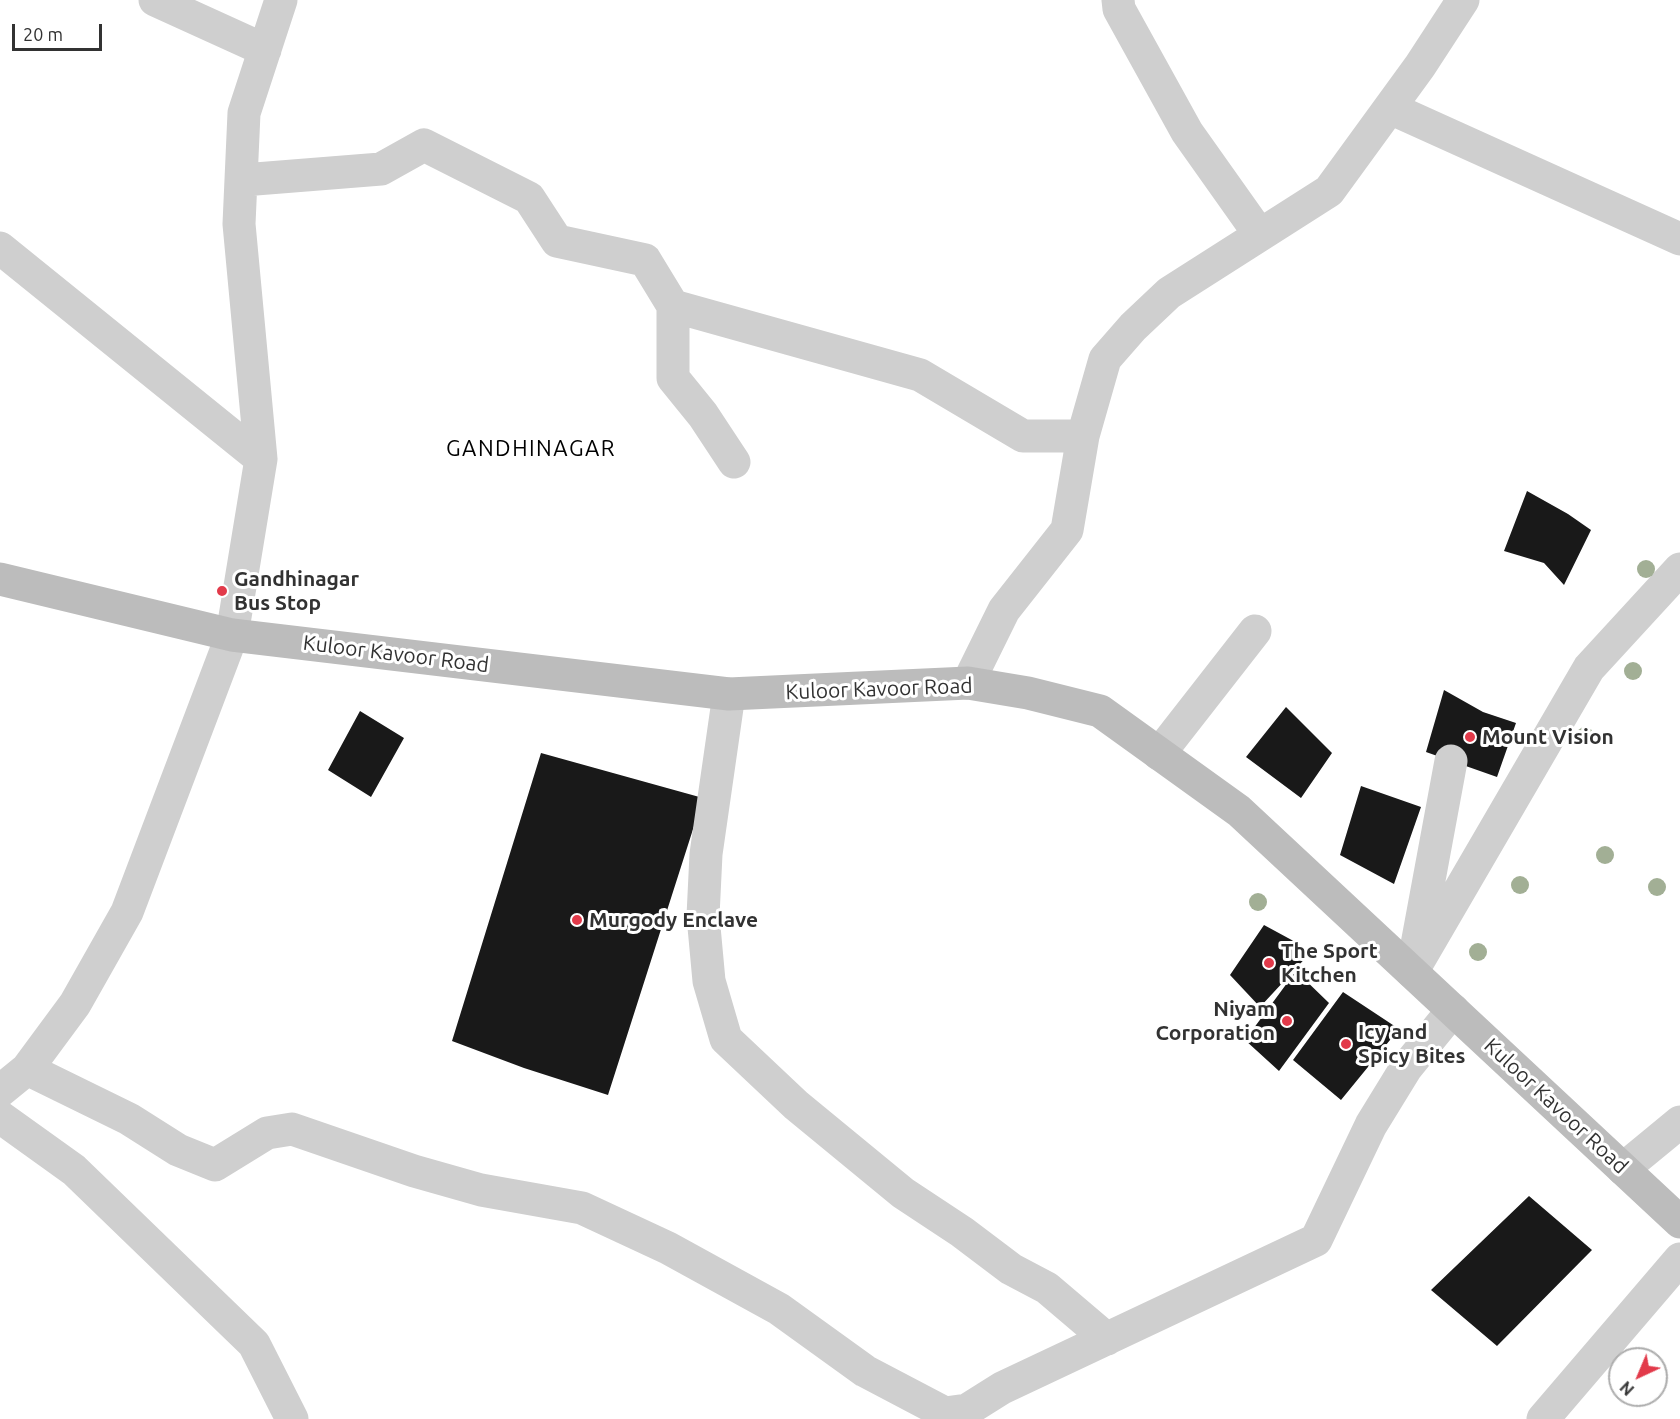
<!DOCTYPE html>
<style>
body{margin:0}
#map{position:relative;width:1680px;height:1419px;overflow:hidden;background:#fff;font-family:Ubuntu,sans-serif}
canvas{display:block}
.north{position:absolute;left:1608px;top:1347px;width:60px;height:60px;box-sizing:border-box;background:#fff;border:2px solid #adadad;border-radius:50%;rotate:224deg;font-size:16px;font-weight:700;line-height:24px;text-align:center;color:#323232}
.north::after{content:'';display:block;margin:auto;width:21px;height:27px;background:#e23a4a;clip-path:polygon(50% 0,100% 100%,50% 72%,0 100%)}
.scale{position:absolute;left:12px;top:24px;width:90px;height:27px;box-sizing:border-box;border:3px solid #323232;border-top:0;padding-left:8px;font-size:18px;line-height:21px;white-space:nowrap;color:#323232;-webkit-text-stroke:4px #fff;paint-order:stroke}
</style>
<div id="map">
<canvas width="1680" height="1419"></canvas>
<div class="north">N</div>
<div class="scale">20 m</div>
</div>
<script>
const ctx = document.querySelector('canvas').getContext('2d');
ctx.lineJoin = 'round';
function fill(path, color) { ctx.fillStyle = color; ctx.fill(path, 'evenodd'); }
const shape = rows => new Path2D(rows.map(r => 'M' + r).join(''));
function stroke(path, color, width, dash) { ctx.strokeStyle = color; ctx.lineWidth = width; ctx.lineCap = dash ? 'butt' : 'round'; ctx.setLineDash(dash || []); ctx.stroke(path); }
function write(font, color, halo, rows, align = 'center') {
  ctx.font = font + ' Ubuntu,sans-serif'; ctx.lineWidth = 6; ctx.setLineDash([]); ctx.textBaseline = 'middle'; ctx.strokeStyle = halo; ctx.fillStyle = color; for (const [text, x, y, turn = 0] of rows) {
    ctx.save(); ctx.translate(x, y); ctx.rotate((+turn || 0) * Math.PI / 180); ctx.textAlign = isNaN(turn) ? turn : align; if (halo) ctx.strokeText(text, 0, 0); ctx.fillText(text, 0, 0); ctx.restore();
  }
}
const building = shape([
 [1527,491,1568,514,1591,530,1564,585,1544,563,1504,551],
 [1444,690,1483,712,1516,723,1497,777,1426,752],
 [1286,707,1332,753,1301,798,1246,757],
 [360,711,404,738,371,797,328,770],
 [541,753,703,798,608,1095,524,1068,452,1041],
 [1361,786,1421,807,1394,884,1340,855],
 [1264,925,1312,951,1260,1007,1230,975],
 [1296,971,1329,1003,1279,1071,1245,1040],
 [1343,992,1399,1029,1341,1100,1293,1060],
 [1529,1196,1592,1250,1497,1346,1431,1290]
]);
const minor = shape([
 [155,0,265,50],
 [1118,0,1119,9,1187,132,1260,235],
 [1390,108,1680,239],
 [241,182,243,180,381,169,424,145,529,198,557,241,645,260,673,306,673,378,703,415,734,462],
 [0,248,261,459,232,635,127,912,75,1004,27,1069,0,1091],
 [673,306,920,375,1023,436,1083,436],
 [261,459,239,224,244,113,281,0],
 [968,683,1004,610,1067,530,1083,436,1105,359,1133,327,1169,293,1329,191,1420,66,1463,0],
 [729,694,706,854,703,916,709,981,726,1039,796,1105,903,1193,962,1232,1011,1269,1047,1288,1107,1339],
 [1159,754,1255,631],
 [1416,950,1451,761],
 [1412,972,1589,668,1680,569],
 [27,1069,129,1119,178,1150,215,1165,267,1133,292,1129,414,1171,481,1190,582,1208,668,1248,779,1309,865,1371,945,1413,967,1410,1002,1388,1316,1240,1371,1125,1406,1068,1453,1010],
 [0,1117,74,1170,254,1344,292,1419],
 [1623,1169,1680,1122],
 [1543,1419,1680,1259]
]);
const secondary = shape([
 [0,579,232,635,729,694,968,683,1028,693,1100,711,1239,811,1680,1222]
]);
const trees = [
 [1646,569],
 [1633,671],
 [1585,736],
 [1605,855],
 [1520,885],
 [1657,887],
 [1258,902],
 [1478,952]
];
const markers = [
 [222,591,6,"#e23a4a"],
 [1470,737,6,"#e23a4a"],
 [577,920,6,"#e23a4a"],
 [1269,963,6,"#e23a4a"],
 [1287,1021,6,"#e23a4a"],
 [1346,1044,6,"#e23a4a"]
];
const poiNames = [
 ["Gandhinagar",234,579],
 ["Bus Stop",234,603],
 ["Mount Vision",1482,737],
 ["Murgody Enclave",589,920],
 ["The Sport",1281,951],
 ["Kitchen",1281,975],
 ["Niyam",1275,1009,"right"],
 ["Corporation",1275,1033,"right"],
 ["Icy and",1358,1032],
 ["Spicy Bites",1358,1056]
];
const streetNames = [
 ["Kuloor Kavoor Road",396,654,7],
 ["Kuloor Kavoor Road",879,689,-2],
 ["Kuloor Kavoor Road",1556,1106,43]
];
const neighbourhoodNames = [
 ["GANDHINAGAR",531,449]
];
fill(building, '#191919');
stroke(minor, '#cfcfcf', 33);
stroke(secondary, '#bcbcbc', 33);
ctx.fillStyle = '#a2af95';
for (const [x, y] of trees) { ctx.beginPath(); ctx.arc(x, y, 9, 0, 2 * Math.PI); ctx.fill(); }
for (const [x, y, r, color] of markers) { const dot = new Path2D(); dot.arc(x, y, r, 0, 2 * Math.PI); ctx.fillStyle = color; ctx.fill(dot); stroke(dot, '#fff', 2); }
write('bold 21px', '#323232', '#fff', poiNames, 'left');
write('21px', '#323232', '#fff', streetNames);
ctx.letterSpacing = '1.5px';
write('22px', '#000', '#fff', neighbourhoodNames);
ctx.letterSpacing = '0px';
</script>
